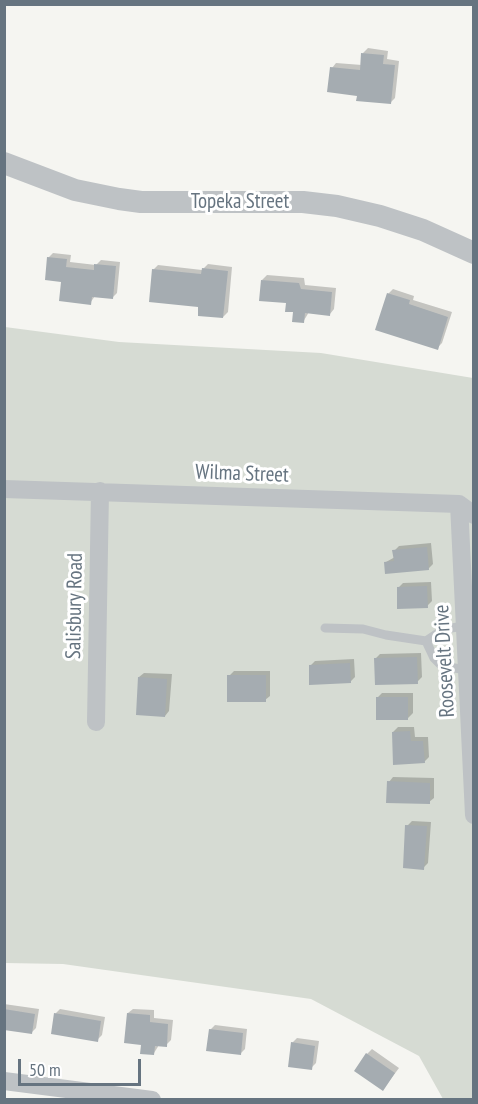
<!DOCTYPE html>
<style>
body{margin:0}
#map{position:relative;width:478px;height:1104px;overflow:hidden;background:#f5f5f1;font-family:"PT Sans Narrow",sans-serif}
canvas{display:block}
.frame{position:absolute;inset:0;border:6px solid #667480;pointer-events:none}
.scale{position:absolute;left:18px;top:1059px;width:123px;height:27px;box-sizing:border-box;border:3px solid #667480;border-top:0;padding-left:8px;font-size:18px;line-height:21px;white-space:nowrap;color:#667480;-webkit-text-stroke:4px #fff;paint-order:stroke}
</style>
<div id="map">
<canvas width="478" height="1104"></canvas>
<div class="frame"></div>
<div class="scale">50 m</div>
</div>
<script>
const ctx = document.querySelector('canvas').getContext('2d');
ctx.lineJoin = 'round';
function fill(path, color) { ctx.fillStyle = color; ctx.fill(path, 'evenodd'); }
const shape = rows => new Path2D(rows.map(r => 'M' + r).join(''));
function stroke(path, color, width, dash) { ctx.strokeStyle = color; ctx.lineWidth = width; ctx.lineCap = dash ? 'butt' : 'round'; ctx.setLineDash(dash || []); ctx.stroke(path); }
function write(font, color, halo, rows, align = 'center') {
  ctx.font = font + ' "PT Sans Narrow",sans-serif'; ctx.lineWidth = 6; ctx.setLineDash([]); ctx.textBaseline = 'middle'; ctx.strokeStyle = halo; ctx.fillStyle = color; for (const [text, x, y, turn = 0] of rows) {
    ctx.save(); ctx.translate(x, y); ctx.rotate((+turn || 0) * Math.PI / 180); ctx.textAlign = isNaN(turn) ? turn : align; if (halo) ctx.strokeText(text, 0, 0); ctx.fillText(text, 0, 0); ctx.restore();
  }
}
const green = shape([
 [5,327,119,342,321,353,473,378,473,1099,443,1099,419,1056,311,999,63,964,5,963]
]);
const shadow = shape([
 [368,48,388,51,387,59,399,61,395,98,390,103,359,94,332,68,336,63,362,65,363,53],
 [53,253,71,255,70,262,96,265,101,260,120,262,117,293,112,298,95,296,90,303,62,280,48,258],
 [208,264,232,267,228,312,223,317,200,306,153,270,158,265,202,270],
 [267,275,304,278,305,285,336,288,334,309,330,314,309,312,303,322,288,302,262,280],
 [393,289,414,296,413,300,452,312,442,343,437,348,388,294],
 [431,543,433,564,428,569,386,562,395,557,394,551,399,546],
 [431,582,432,601,427,606,398,588,403,583],
 [421,653,422,677,417,682,375,659,380,654],
 [354,659,355,677,350,682,310,666,315,661],
 [234,671,270,671,270,696,265,700,229,676],
 [144,673,172,674,169,711,165,716,139,677],
 [382,693,413,693,413,713,408,718,377,698],
 [398,727,414,727,415,737,428,737,429,757,424,762,393,732],
 [393,777,434,778,434,798,429,802,389,782],
 [412,821,431,822,428,863,423,868,407,826],
 [4,1004,39,1009,36,1028,31,1033,4,1028],
 [60,1009,105,1017,102,1035,97,1040,55,1014],
 [133,1009,154,1010,154,1018,173,1020,171,1040,166,1045,159,1045,154,1053,143,1043,128,1013],
 [215,1025,247,1029,245,1049,240,1054,210,1030],
 [297,1038,319,1041,316,1063,311,1068,292,1043],
 [372,1049,399,1068,387,1084,367,1054]
]);
const building = shape([
 [361,53,384,55,383,64,395,65,391,104,356,101,357,96,327,92,330,67,360,70],
 [47,257,67,259,66,267,94,270,94,264,116,266,113,299,92,297,91,305,59,301,61,282,45,280],
 [202,268,228,271,223,318,198,316,198,307,149,302,152,269,201,274],
 [261,280,299,283,301,289,332,292,330,316,305,313,304,323,292,322,293,312,285,312,286,303,259,301],
 [387,293,410,300,409,304,448,317,438,350,375,330],
 [427,547,429,570,385,574,384,562,394,561,392,550],
 [427,586,428,608,397,609,397,587],
 [417,657,418,684,375,685,374,658],
 [350,663,351,683,309,685,309,665],
 [227,675,266,675,266,702,227,702],
 [138,677,167,679,165,717,136,715],
 [376,697,408,697,408,720,376,720],
 [410,731,411,741,423,741,425,763,393,765,392,732],
 [387,781,430,783,430,804,386,803],
 [405,825,427,826,424,870,403,868],
 [4,1009,35,1014,32,1034,4,1030],
 [54,1013,101,1021,98,1042,51,1034],
 [127,1013,150,1015,150,1022,168,1024,167,1047,155,1046,154,1055,140,1054,141,1045,124,1043],
 [209,1029,243,1033,241,1055,206,1051],
 [291,1042,315,1046,312,1070,288,1067],
 [366,1053,395,1073,383,1091,354,1071]
]);
const service = shape([
 [325,628,363,629,386,635,426,641,434,658,442,666,467,670],
 [426,641,444,629,465,626]
]);
const minor = shape([
 [4,489,459,504,474,515],
 [459,504,474,815],
 [96,722,100,491],
 [4,1081,152,1100]
]);
const tertiary = shape([
 [4,163,75,190,119,199,141,202,303,202,337,206,380,216,423,230,474,253]
]);
const streetNames = [
 ["Topeka Street",240,202],
 ["Wilma Street",242,474,2],
 ["Salisbury Road",75,606,-89],
 ["Roosevelt Drive",445,661,-93]
];
fill(green, '#d6dbd3');
fill(shadow, '#0003');
fill(building, '#a5acb1');
stroke(service, '#bec2c5', 9);
stroke(minor, '#bec2c5', 18);
stroke(tertiary, '#bec2c5', 22);
write('21px', '#667480', '#fff', streetNames);
</script>
